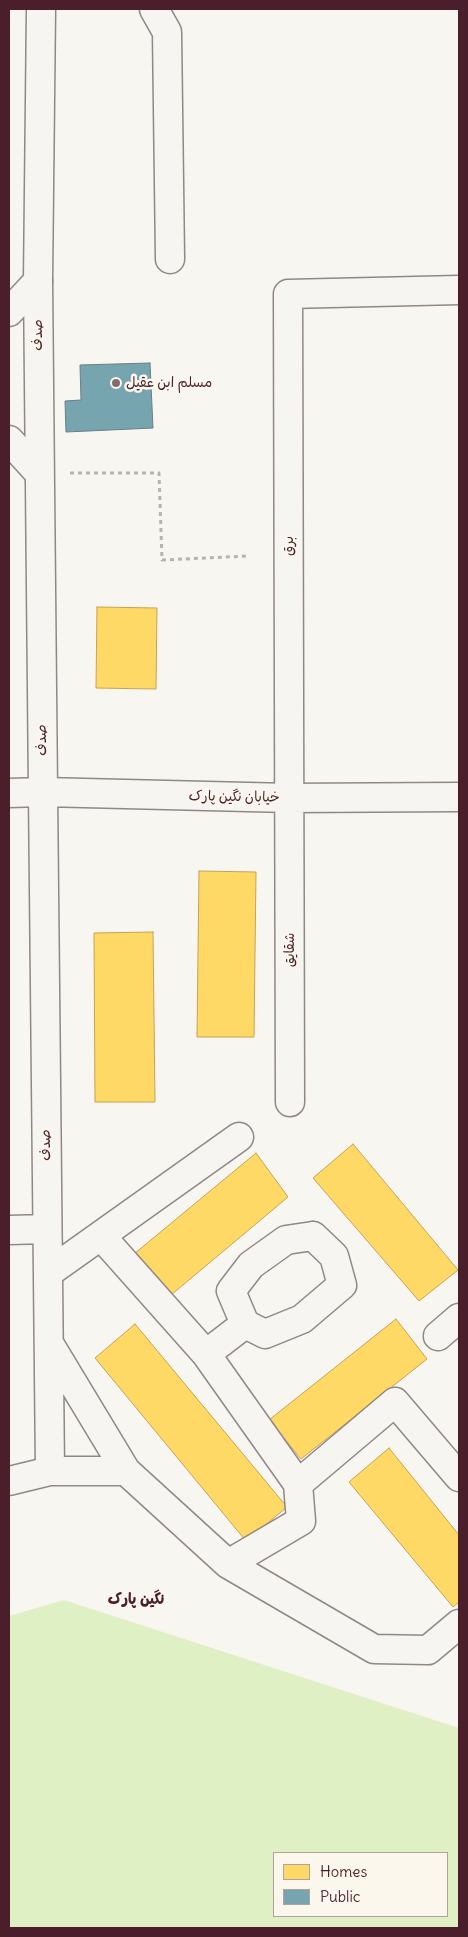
<!DOCTYPE html>
<meta charset="utf-8">
<style>
body{margin:0}
#map{position:relative;width:468px;height:1937px;overflow:hidden;background:#f8f6f0;font-family:Delius,sans-serif}
canvas{display:block}
.frame{position:absolute;inset:0;border:10px solid #4a1f2b;pointer-events:none}
.legend{position:absolute;left:273px;top:1852px;width:175px;height:65px;box-sizing:border-box;background:#fbf7ec;border:1px solid #b4a19f;margin:0;padding:6px 9px;list-style:none;font-size:15px;color:#4a1f2b}
.legend li{display:flex;align-items:center;gap:10px;height:25px}
.legend b{width:25px;border:1px solid #b4a19f}
</style>
<div id="map">
<canvas width="468" height="1937"></canvas>
<div class="frame"></div>
<ul class="legend">
<li><b style="height:14px;background:#ffd966"></b>Homes</li>
<li><b style="height:14px;background:#76a5af"></b>Public</li>
</ul>
</div>
<script>
const ctx = document.querySelector('canvas').getContext('2d');
ctx.lineJoin = 'round';
function fill(path, color) { ctx.fillStyle = color; ctx.fill(path, 'evenodd'); }
const shape = rows => new Path2D(rows.map(r => 'M' + r).join(''));
function stroke(path, color, width, dash) { ctx.strokeStyle = color; ctx.lineWidth = width; ctx.lineCap = dash ? 'butt' : 'round'; ctx.setLineDash(dash || []); ctx.stroke(path); }
function write(font, color, halo, rows, align = 'center') {
  ctx.font = font + ' Delius,"Playpen Sans Arabic",sans-serif'; ctx.lineWidth = 5; ctx.setLineDash([]); ctx.textBaseline = 'middle'; ctx.strokeStyle = halo; ctx.fillStyle = color; for (const [text, x, y, turn = 0] of rows) {
    ctx.save(); ctx.translate(x, y); ctx.rotate((+turn || 0) * Math.PI / 180); ctx.textAlign = isNaN(turn) ? turn : align; if (halo) ctx.strokeText(text, 0, 0); ctx.fillText(text, 0, 0); ctx.restore();
  }
}
const green = shape([
 [64,1600,459,1728,459,1928,9,1928,9,1616],
 [274,1853,447,1853,447,1916,274,1916]
]);
const homes = shape([
 [97,607,157,608,156,689,96,688,97,607],
 [199,871,256,872,254,1037,197,1037,199,871],
 [153,932,155,1102,95,1102,94,933,153,932],
 [353,1144,458,1270,419,1301,313,1178,353,1144],
 [256,1153,288,1197,171,1295,134,1254,256,1153],
 [396,1319,427,1359,301,1459,269,1420,396,1319],
 [135,1324,287,1507,246,1541,95,1358,135,1324],
 [389,1448,459,1535,459,1602,453,1607,349,1482,389,1448]
]);
const public = shape([
 [150,363,153,428,66,432,65,401,81,400,80,365,150,363]
]);
const path = shape([
 [70,473,159,473,162,560,248,556]
]);
const minor = shape([
 [154,9,167,32,170,259],
 [290,1102,288,294,459,290],
 [9,1230,47,1229],
 [313,1236,334,1256,342,1285,302,1319,265,1334,245,1324,231,1291,251,1265,286,1240,313,1236],
 [102,1237,206,1354,298,1484],
 [48,1273,239,1137],
 [438,1336,459,1318],
 [50,1345,126,1471,228,1564,374,1649,428,1650,459,1624],
 [206,1354,245,1324],
 [50,1471,43,792,289,798,459,797],
 [9,1481,50,1471,126,1471],
 [228,1564,301,1521,298,1484,395,1402,459,1477]
]);
const tertiary = shape([
 [9,312,38,281],
 [9,440,39,473]
]);
const secondary = shape([
 [9,793,43,792,38,281,41,9]
]);
const markers = [
 [116,383,5,"#876a70"]
];
const streetNames = [
 ["صدف",38,335,-90],
 ["برق",289,546,-90],
 ["صدف",42,740,-91],
 ["خیابان نگین پارک",234,797,1],
 ["شقایق",290,950,-90],
 ["صدف",46,1145,-91]
];
const poiNames = [
 ["مسلم ابن عقیل",126,383]
];
const neighbourhoodNames = [
 ["نگین پارک",136,1600]
];
fill(green, '#e0f0c5');
fill(homes, '#ffd966');
stroke(homes, '#c9a154', 1);
fill(public, '#76a5af');
stroke(public, '#697d87', 1);
stroke(minor, '#918787', 31);
stroke(tertiary, '#918787', 31);
stroke(secondary, '#918787', 31);
stroke(path, '#b8b3b1', 3, [4, 4]);
stroke(minor, '#f6f5f1', 28);
stroke(tertiary, '#f6f5f1', 28);
stroke(secondary, '#f6f5f1', 28);
for (const [x, y, r, color] of markers) { const dot = new Path2D(); dot.arc(x, y, r, 0, 2 * Math.PI); ctx.fillStyle = color; ctx.fill(dot); stroke(dot, '#fbf7ec', 2); }
write('14px', '#4a1f2b', '#fbf7ec', streetNames);
write('14px', '#4a1f2b', '#fbf7ec', poiNames, 'left');
write('bold 15px', '#4a1f2b', '#fbf7ec', neighbourhoodNames);
</script>
